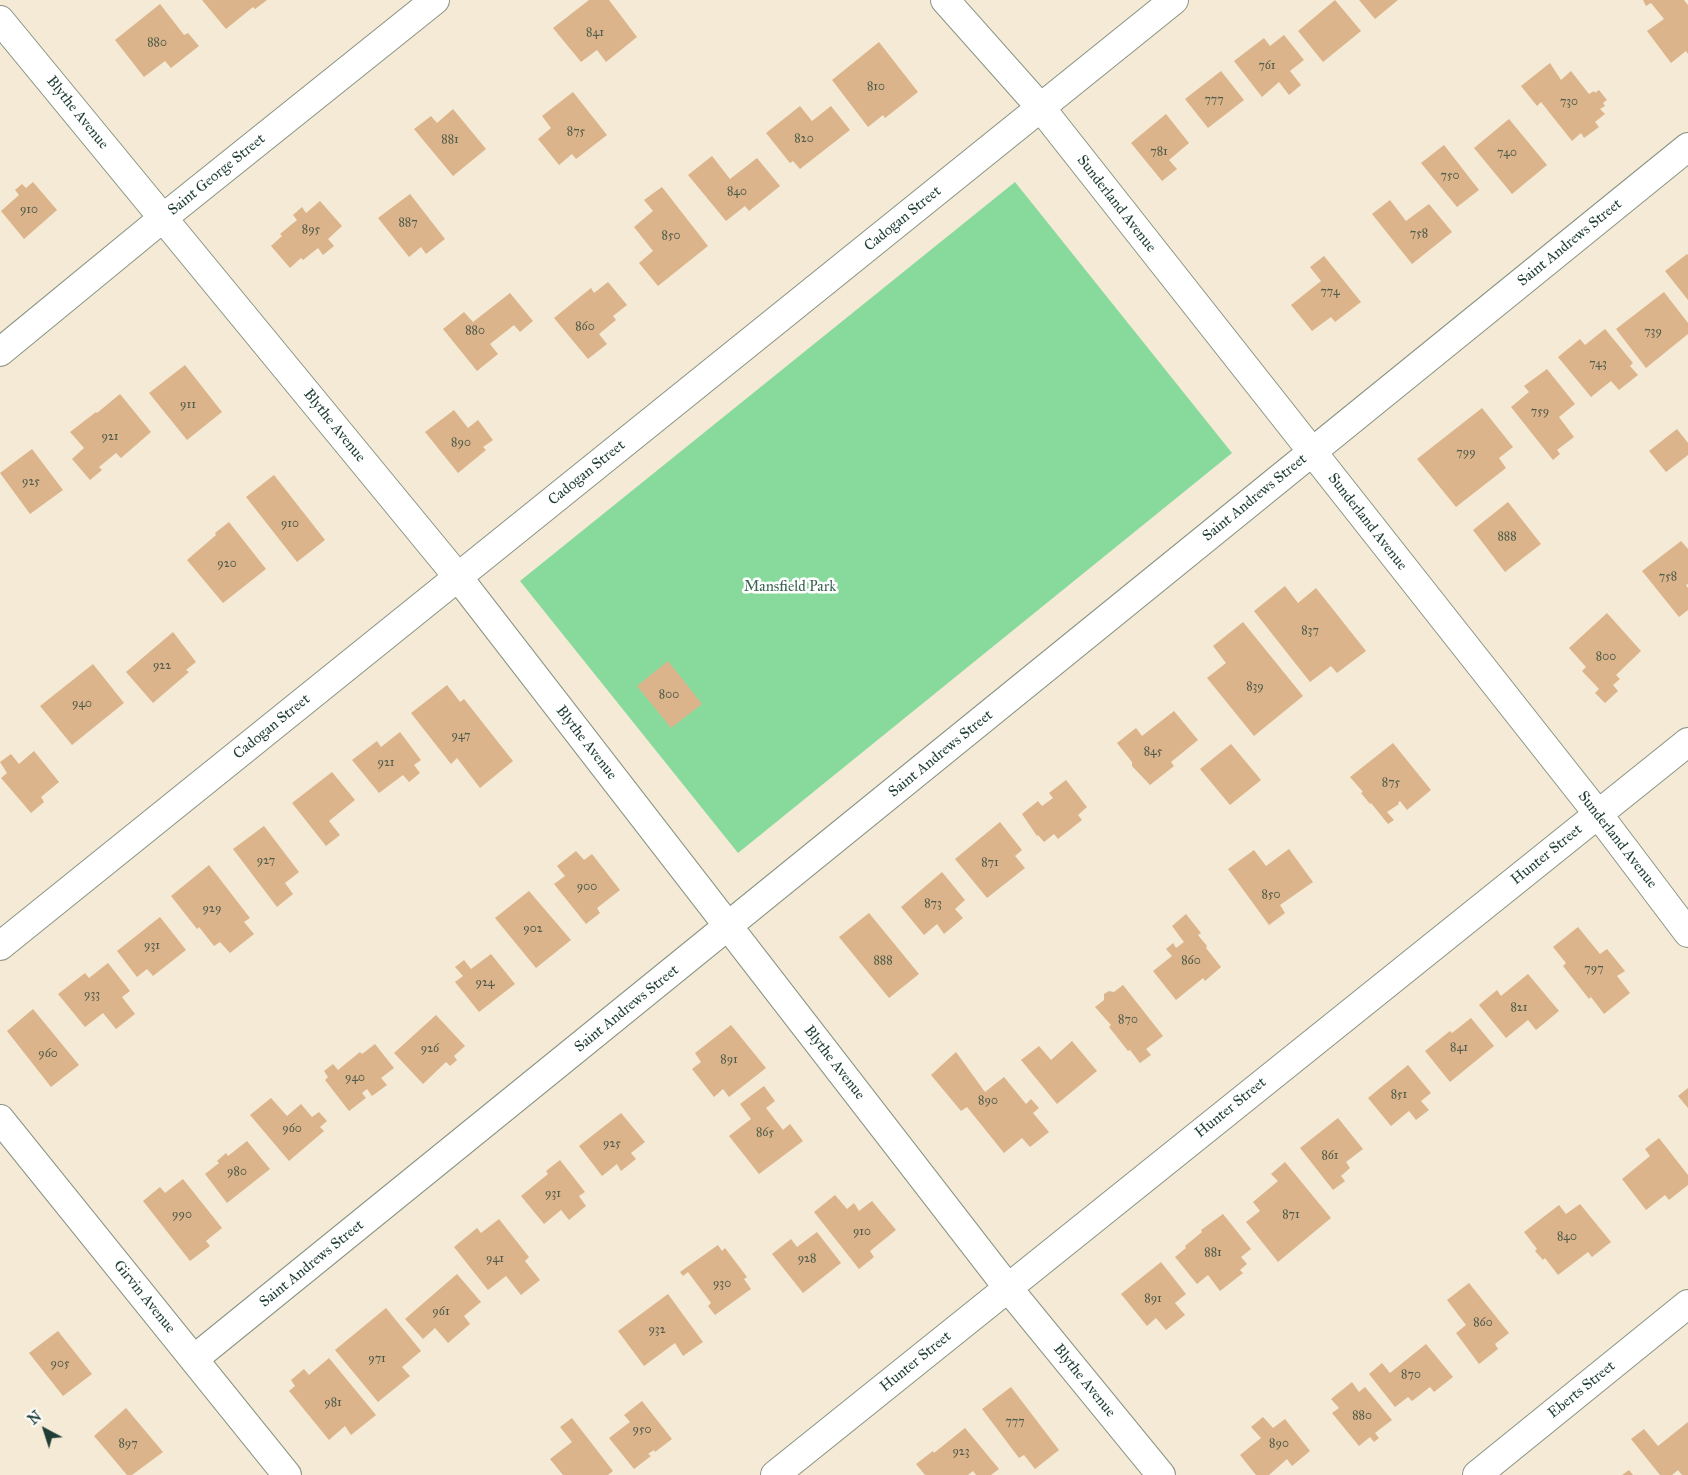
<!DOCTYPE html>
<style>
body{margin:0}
#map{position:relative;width:1688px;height:1475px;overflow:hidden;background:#f4ead5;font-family:"IM FELL Great Primer",serif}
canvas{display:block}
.north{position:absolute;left:20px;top:1405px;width:50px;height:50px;-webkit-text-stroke:4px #fff;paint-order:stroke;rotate:320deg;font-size:14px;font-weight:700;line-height:20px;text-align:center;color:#1f3d34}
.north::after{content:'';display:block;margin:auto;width:18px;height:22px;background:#1f3d34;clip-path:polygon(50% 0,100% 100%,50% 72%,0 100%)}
</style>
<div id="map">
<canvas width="1688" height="1475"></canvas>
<div class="north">N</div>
</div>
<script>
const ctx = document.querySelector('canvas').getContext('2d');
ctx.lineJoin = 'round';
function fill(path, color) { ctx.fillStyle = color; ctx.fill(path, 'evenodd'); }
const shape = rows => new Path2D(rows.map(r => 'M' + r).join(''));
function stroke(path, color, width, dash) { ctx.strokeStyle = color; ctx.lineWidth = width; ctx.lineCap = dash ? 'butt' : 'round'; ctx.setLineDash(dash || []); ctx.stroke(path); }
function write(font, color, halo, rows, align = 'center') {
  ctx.font = font + ' "IM FELL Great Primer",serif'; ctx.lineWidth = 5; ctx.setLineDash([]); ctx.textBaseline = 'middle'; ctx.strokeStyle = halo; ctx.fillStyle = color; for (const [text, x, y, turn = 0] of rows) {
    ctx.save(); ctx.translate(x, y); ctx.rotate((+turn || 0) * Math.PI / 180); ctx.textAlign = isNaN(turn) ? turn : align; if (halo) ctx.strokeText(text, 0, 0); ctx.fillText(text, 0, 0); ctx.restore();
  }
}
const green = shape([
 [1015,182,1232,453,738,853,520,581]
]);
const building = shape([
 [202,0,267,0,255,9,253,7,226,29],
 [589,0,609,0,637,37,606,62,597,50,581,62,553,28],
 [1335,0,1361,31,1323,62,1298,31],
 [1359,0,1398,0,1375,19],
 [1643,0,1684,0,1688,5,1688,54,1686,51,1671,63,1647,31,1664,19,1651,3,1646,6],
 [160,4,184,35,188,33,199,46,171,68,165,61,144,77,115,40],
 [1284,35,1304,60,1290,71,1301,85,1289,95,1279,82,1262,97,1234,61,1264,38,1270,46],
 [879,42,918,92,885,118,883,115,868,127,832,80],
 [1550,63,1561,80,1571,71,1589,94,1594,91,1595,93,1599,90,1607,100,1603,103,1605,106,1600,109,1605,114,1595,122,1599,127,1584,138,1581,133,1572,141,1541,102,1537,106,1521,86],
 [1221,71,1244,100,1208,128,1185,99],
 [573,92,607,135,576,159,572,154,559,165,538,139,551,128,542,116],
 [800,106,812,121,831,106,850,130,800,169,793,161,790,163,766,133],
 [453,109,486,149,453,176,414,129,431,116,437,123],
 [1166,114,1189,143,1169,160,1177,169,1162,181,1131,143],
 [1509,119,1547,165,1512,194,1474,148],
 [1444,145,1479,190,1457,207,1421,163],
 [712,156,730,179,757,158,780,186,749,211,745,206,726,221,688,175],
 [33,182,57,210,24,239,1,211,19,195,15,190,22,184,26,188],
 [662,187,708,246,658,286,639,263,653,251,634,227,653,211,644,200],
 [410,194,445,239,426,254,421,247,409,257,378,218],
 [1390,200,1406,221,1429,204,1452,232,1412,264,1372,214],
 [320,201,342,226,328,239,334,246,323,255,318,248,303,260,301,258,290,268,271,246,282,236,280,234,297,220,293,215,302,207,306,213],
 [1687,254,1688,255,1688,300,1665,271],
 [1324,256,1361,302,1335,322,1331,317,1312,331,1291,305,1321,281,1310,267],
 [608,282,627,305,613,316,616,320,599,334,607,344,588,359,554,318,591,288,594,293],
 [1664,292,1688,323,1688,334,1646,368,1616,329],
 [510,293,533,321,520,332,514,325,490,344,498,354,477,371,443,329,464,312,473,322],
 [1605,329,1633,363,1630,366,1638,375,1619,390,1611,381,1591,397,1558,357,1580,339,1585,345],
 [185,365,222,412,187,440,149,393],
 [1547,369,1575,404,1559,417,1574,437,1557,450,1560,454,1553,460,1511,407,1529,392,1524,386],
 [120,394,151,432,121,458,116,453,99,467,102,470,90,480,72,459,84,448,70,432,96,412,97,413],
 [1482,408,1513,447,1499,458,1506,468,1456,507,1417,459],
 [454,410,468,428,478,420,493,440,483,447,486,450,458,473,425,432],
 [1677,429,1688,443,1688,455,1666,472,1649,451],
 [32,449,63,490,30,514,0,473],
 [274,475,325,540,297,562,246,497],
 [1508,502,1541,544,1505,572,1473,530],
 [229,522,266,569,223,603,187,560,216,535,215,533],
 [1681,541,1688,549,1688,584,1686,585,1688,588,1688,610,1679,617,1642,571],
 [1285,586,1298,603,1316,588,1366,651,1337,673,1331,666,1310,682,1254,611],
 [1607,613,1641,651,1616,675,1620,679,1613,685,1618,691,1605,703,1595,693,1599,689,1582,671,1586,667,1569,648],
 [1243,622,1303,696,1254,736,1207,678,1226,663,1213,646],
 [173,632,196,662,186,670,189,672,153,703,126,672],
 [668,661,702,704,671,728,637,686],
 [93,664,124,703,72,745,40,706],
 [447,685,460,702,464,699,513,761,480,788,457,758,451,764,411,713],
 [1174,711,1198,740,1171,762,1174,766,1150,785,1132,766,1132,762,1117,743,1136,728,1142,736],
 [400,732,421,760,414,765,420,773,409,782,403,775,379,793,352,760,377,741,381,747],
 [1393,743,1431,790,1407,810,1400,801,1398,803,1399,804,1387,812,1394,820,1388,824,1371,803,1370,804,1361,793,1363,792,1350,777],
 [1231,744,1261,780,1230,805,1200,769],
 [34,751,59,782,41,797,44,802,31,813,1,778,7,773,0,762,11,754,19,764],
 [332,772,355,800,329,821,340,835,326,846,292,803],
 [1066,780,1087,807,1078,815,1082,820,1058,839,1054,834,1044,842,1038,835,1037,836,1022,814,1038,801,1042,806,1053,798,1049,793],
 [1000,822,1022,850,1015,856,1025,868,987,898,955,859],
 [264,826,299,872,285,883,293,894,277,907,233,849],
 [1289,849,1313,882,1280,905,1285,913,1269,925,1228,869,1254,850,1266,866],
 [576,851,584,860,592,854,620,890,597,908,600,913,586,924,554,884,565,876,557,866],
 [209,865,250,918,244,922,254,934,230,953,220,942,214,946,199,927,197,929,171,896],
 [942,872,965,900,955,909,963,918,944,934,937,924,924,935,901,907],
 [529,891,571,940,536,968,495,918],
 [869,913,919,974,889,998,839,937],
 [1186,914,1201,933,1198,935,1207,946,1206,948,1221,967,1205,981,1203,978,1176,1000,1153,971,1172,956,1166,949,1173,943,1176,948,1184,942,1172,926],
 [160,917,186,950,153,976,147,969,137,977,117,951],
 [1578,927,1600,954,1607,949,1625,971,1617,976,1630,993,1604,1014,1591,997,1589,999,1563,966,1566,963,1553,947],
 [491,954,515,984,479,1012,455,982,463,976,455,967,464,960,471,969],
 [108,963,130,991,122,997,135,1014,116,1029,103,1013,85,1027,58,994,85,973,89,978],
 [1528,974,1559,1011,1536,1030,1528,1020,1506,1038,1479,1005,1497,990,1501,996],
 [1123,985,1163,1036,1146,1049,1151,1055,1140,1063,1130,1050,1128,1051,1109,1027,1111,1025,1095,1007,1104,1000,1104,994,1109,991,1114,992],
 [33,1009,79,1065,51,1087,7,1031],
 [436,1015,465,1046,454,1056,457,1060,450,1066,446,1062,423,1084,394,1053],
 [1471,1018,1494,1046,1450,1082,1425,1051,1450,1031,1452,1033],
 [731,1025,766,1068,729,1097,723,1089,714,1097,692,1069,701,1062,695,1053],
 [1072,1041,1097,1071,1057,1104,1021,1060,1039,1046,1051,1060],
 [375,1044,394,1068,381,1078,387,1085,372,1096,367,1089,362,1093,366,1098,349,1111,325,1080,328,1077,324,1071,333,1064,338,1070,360,1052,362,1054],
 [956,1052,985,1092,1004,1077,1026,1104,1031,1099,1039,1108,1033,1113,1049,1132,1030,1147,1022,1138,1004,1153,967,1107,961,1111,931,1075],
 [1408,1065,1431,1093,1421,1101,1429,1110,1416,1120,1409,1111,1391,1126,1368,1098],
 [764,1086,775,1101,766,1108,783,1130,790,1124,803,1141,759,1174,729,1136,751,1119,740,1104],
 [1688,1088,1688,1108,1678,1096],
 [271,1098,287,1116,301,1104,312,1117,319,1112,327,1121,320,1127,324,1131,289,1161,250,1115],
 [621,1113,645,1142,631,1153,636,1159,621,1171,617,1164,602,1176,579,1146],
 [1338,1118,1363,1149,1346,1162,1350,1168,1341,1176,1345,1181,1333,1190,1300,1148],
 [1659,1138,1688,1175,1688,1185,1669,1200,1665,1195,1646,1210,1622,1179,1650,1156,1645,1149],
 [247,1141,270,1169,227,1203,205,1174,219,1163,217,1161,226,1153,228,1156],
 [560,1160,585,1192,579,1196,586,1206,569,1220,561,1210,544,1224,521,1196,548,1174,546,1171],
 [1285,1162,1331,1218,1278,1262,1246,1222,1260,1211,1253,1202,1278,1181,1271,1174],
 [183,1179,222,1228,206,1241,210,1246,190,1261,143,1201,160,1187,165,1193],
 [835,1195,847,1209,854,1203,859,1211,872,1201,896,1230,870,1251,874,1257,859,1269,814,1212],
 [1580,1204,1611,1242,1592,1257,1588,1252,1558,1275,1545,1258,1543,1260,1535,1251,1537,1249,1524,1232,1559,1205,1566,1214],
 [1223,1214,1251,1249,1241,1257,1247,1264,1240,1270,1243,1273,1220,1291,1208,1275,1197,1284,1175,1257,1186,1248,1185,1246,1202,1232,1201,1230],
 [499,1219,529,1257,525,1261,540,1280,521,1295,506,1276,488,1290,454,1247,477,1228,481,1233],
 [817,1232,841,1263,803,1293,772,1254,791,1239,797,1247],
 [718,1245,722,1251,725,1248,747,1277,744,1279,751,1289,715,1315,708,1306,711,1303,688,1272,683,1276,680,1272],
 [1161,1262,1186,1294,1175,1303,1185,1315,1166,1330,1156,1318,1147,1326,1121,1294],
 [457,1274,481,1302,464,1316,470,1324,448,1343,435,1328,423,1339,405,1319],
 [1469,1283,1509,1333,1495,1344,1498,1349,1479,1364,1456,1333,1466,1325,1447,1300],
 [668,1294,703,1342,683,1356,675,1343,644,1366,618,1331],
 [386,1308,421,1351,402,1367,410,1376,378,1402,335,1350],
 [58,1331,92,1374,63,1396,29,1353],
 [1426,1344,1453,1377,1434,1392,1430,1387,1412,1401,1408,1397,1395,1407,1369,1374,1382,1363,1390,1373],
 [329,1358,376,1415,351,1435,345,1426,329,1440,289,1391,295,1386,291,1380,304,1369,309,1375],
 [1352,1382,1359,1392,1365,1387,1392,1420,1375,1433,1379,1438,1374,1442,1370,1437,1359,1446,1332,1413,1339,1408,1331,1399],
 [1011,1387,1059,1450,1035,1469,1024,1455,1019,1458,982,1409],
 [642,1401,672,1439,655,1452,654,1450,648,1454,651,1456,634,1469,609,1438,630,1422,624,1415],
 [126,1408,163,1452,132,1475,127,1475,94,1436],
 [1263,1417,1273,1428,1285,1419,1310,1451,1292,1466,1287,1459,1269,1475,1256,1475,1240,1455,1261,1438,1251,1427],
 [572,1418,613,1471,608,1475,563,1475,550,1459,572,1442,560,1427],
 [1688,1422,1688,1475,1682,1475,1678,1470,1672,1475,1660,1475,1631,1439,1644,1429,1658,1446],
 [965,1428,999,1469,991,1475,976,1475,973,1471,968,1475,925,1475,916,1464,933,1451,934,1453],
 [1629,1470,1633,1475,1622,1475]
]);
const minor = shape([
 [945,0,1041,108,1598,814,1688,933],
 [0,20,458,577,1008,1288,1161,1475],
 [0,352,163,218,435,0],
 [0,946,1174,0],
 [0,1119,287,1475],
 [194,1359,1688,147],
 [775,1475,1688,742],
 [1477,1475,1688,1304]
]);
const numberNames = [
 ["841",595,33],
 ["880",157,43],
 ["761",1267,66],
 ["810",876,87],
 ["777",1214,100],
 ["730",1569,102],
 ["875",576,132],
 ["820",804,139],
 ["881",450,140],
 ["781",1159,152],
 ["740",1507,153],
 ["750",1450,176],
 ["840",737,192],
 ["910",29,210],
 ["887",408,223],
 ["895",311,230],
 ["758",1419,234],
 ["850",671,236],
 ["774",1330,292],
 ["860",585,327],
 ["880",475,331],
 ["739",1653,332],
 ["743",1598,364],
 ["911",188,405],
 ["759",1540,412],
 ["921",110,437],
 ["890",461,443],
 ["799",1466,453],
 ["925",31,482],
 ["910",290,524],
 ["888",1507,537],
 ["920",227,564],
 ["758",1668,577],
 ["837",1310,631],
 ["800",1606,657],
 ["922",162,666],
 ["839",1255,687],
 ["800",669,695],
 ["940",82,704],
 ["947",461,736],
 ["845",1153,752],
 ["921",386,763],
 ["875",1391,783],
 ["927",266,861],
 ["871",990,863],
 ["900",587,887],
 ["850",1271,895],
 ["873",933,904],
 ["929",212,909],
 ["902",533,929],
 ["931",152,946],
 ["888",883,961],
 ["860",1191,961],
 ["797",1594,969],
 ["924",485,983],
 ["933",92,995],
 ["821",1519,1008],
 ["870",1128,1020],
 ["841",1459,1048],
 ["926",430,1049],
 ["960",48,1054],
 ["891",729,1060],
 ["940",355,1078],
 ["851",1399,1095],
 ["890",988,1101],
 ["960",292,1129],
 ["865",765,1133],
 ["925",612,1144],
 ["861",1330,1156],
 ["980",237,1172],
 ["931",553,1194],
 ["990",182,1215],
 ["871",1291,1215],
 ["910",862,1232],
 ["840",1567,1237],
 ["881",1213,1253],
 ["941",495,1259],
 ["928",807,1259],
 ["930",722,1284],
 ["891",1153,1299],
 ["961",441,1312],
 ["860",1483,1323],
 ["932",657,1330],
 ["971",377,1359],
 ["905",60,1364],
 ["870",1411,1375],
 ["981",333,1403],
 ["880",1362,1416],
 ["777",1015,1422],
 ["950",642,1430],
 ["897",128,1444],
 ["890",1279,1444],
 ["923",961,1452]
];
const streetNames = [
 ["Blythe Avenue",77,113,51],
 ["Saint George Street",217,175,-39],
 ["Sunderland Avenue",1116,204,52],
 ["Cadogan Street",903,219,-39],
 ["Saint Andrews Street",1570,243,-39],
 ["Blythe Avenue",334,426,51],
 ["Cadogan Street",587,473,-39],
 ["Saint Andrews Street",1255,498,-39],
 ["Sunderland Avenue",1367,522,52],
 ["Cadogan Street",272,727,-39],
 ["Blythe Avenue",586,743,52],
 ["Saint Andrews Street",941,754,-39],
 ["Sunderland Avenue",1617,840,52],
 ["Hunter Street",1547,855,-39],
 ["Saint Andrews Street",627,1009,-39],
 ["Blythe Avenue",834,1063,52],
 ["Hunter Street",1231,1108,-39],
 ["Saint Andrews Street",312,1264,-39],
 ["Girvin Avenue",144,1297,51],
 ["Hunter Street",916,1362,-39],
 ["Blythe Avenue",1084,1381,51],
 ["Eberts Street",1582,1390,-39]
];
const parkNames = [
 ["Mansfield Park",790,587]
];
fill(green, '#87da9c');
fill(building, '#dcb48b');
stroke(minor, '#8a9484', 30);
stroke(minor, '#fff', 28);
write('12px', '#4e5b4a', null, numberNames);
write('15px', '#1f3d34', '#fff', streetNames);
write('15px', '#39644e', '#fff', parkNames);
</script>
